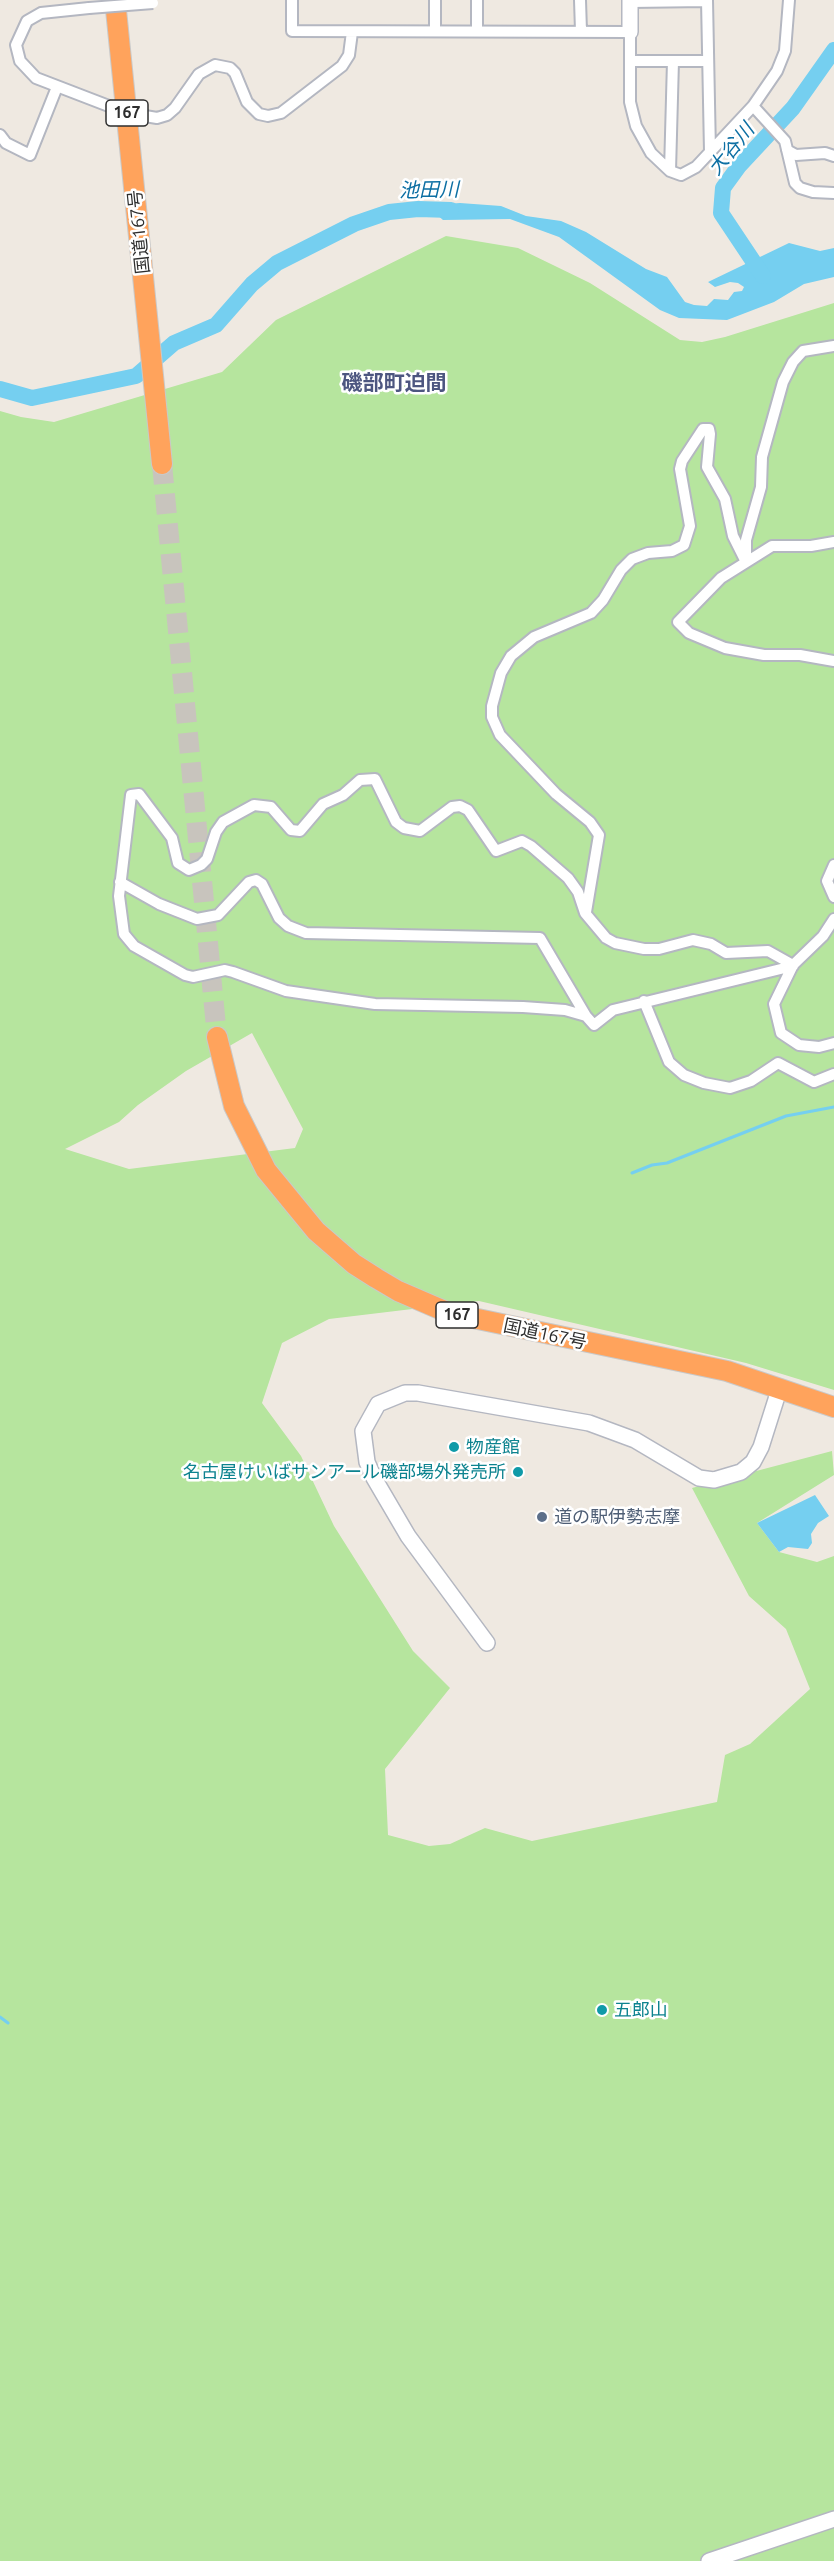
<!DOCTYPE html>
<meta charset="utf-8">
<style>
body{margin:0}
canvas{display:block;background:#efe9e1}
</style>
<canvas width="834" height="2561"></canvas>
<script>
const ctx = document.querySelector('canvas').getContext('2d');
ctx.lineJoin = 'round';
function fill(path, color) { ctx.fillStyle = color; ctx.fill(path, 'evenodd'); }
const shape = rows => new Path2D(rows.map(r => 'M' + r).join(''));
function stroke(path, color, width, dash) { ctx.strokeStyle = color; ctx.lineWidth = width; ctx.lineCap = dash ? 'butt' : 'round'; ctx.setLineDash(dash || []); ctx.stroke(path); }
function write(font, color, halo, rows, align = 'center') {
  ctx.font = font + ' Ubuntu,"Noto Sans JP",sans-serif'; ctx.lineWidth = 5; ctx.setLineDash([]); ctx.textBaseline = 'middle'; ctx.strokeStyle = halo; ctx.fillStyle = color; for (const [text, x, y, turn = 0] of rows) {
    ctx.save(); ctx.translate(x, y); ctx.rotate((+turn || 0) * Math.PI / 180); ctx.textAlign = isNaN(turn) ? turn : align; if (halo) ctx.strokeText(text, 0, 0); ctx.fillText(text, 0, 0); ctx.restore();
  }
}
const green = shape([
 [446,236,518,248,590,283,680,340,702,342,725,337,834,303,834,1390,746,1363,479,1301,329,1319,282,1343,262,1403,301,1456,334,1526,413,1651,450,1688,385,1769,388,1835,429,1846,450,1844,485,1828,532,1841,717,1802,725,1755,750,1744,810,1689,786,1629,749,1596,692,1488,832,1451,834,1475,757,1523,779,1552,817,1562,834,1556,834,2561,0,2561,0,411,21,417,54,422,222,372,276,320],
 [252,1033,303,1129,295,1148,129,1169,65,1149,119,1122,138,1105,186,1071]
]);
const water = shape([
 [460,203,501,206,526,216,561,221,586,232,646,269,667,277,685,302,694,305,707,306,714,299,728,300,734,292,742,291,744,287,738,283,730,282,715,287,708,282,789,243,820,251,834,248,834,277,804,284,774,302,727,320,679,318,660,310,559,237,510,219,443,220,435,213,429,212,430,205],
 [815,1495,829,1516,818,1523,811,1534,812,1543,808,1549,788,1547,779,1552,757,1523]
]);
const stream = shape([
 [632,1173,652,1165,667,1163,786,1116,834,1107],
 [0,2017,8,2023]
]);
const river = shape([
 [763,276,721,213,723,188,739,166,793,108,834,50],
 [0,389,32,398,136,376,174,343,216,325,252,284,277,263,354,224,389,212,418,209,451,210]
]);
const highwayTunnel = shape([
 [162,464,217,1037]
]);
const street = shape([
 [292,0,292,31,630,32,630,102,636,126,651,153,670,171,681,175,696,167,753,106,777,71,785,51,789,0],
 [477,0,477,31],
 [580,0,581,31],
 [707,0,710,152],
 [630,2,707,1],
 [89,8,41,13,27,21,16,45,20,61,36,78,127,113,157,118,167,115,175,108,199,74,215,65,230,68,235,73,247,102,259,114,268,116,281,113,342,66,349,55,352,32],
 [435,30,435,0],
 [630,61,708,61],
 [753,106,785,141,795,183,800,188,813,192,834,193],
 [0,135,6,143,30,155,57,87],
 [787,150,796,155,825,153,834,156],
 [670,171,673,61],
 [834,542,811,546,772,546,721,578,678,622,689,633,725,648,764,655,800,655,834,661],
 [746,556,746,540,761,487,762,457,783,382,793,362,803,351,834,346],
 [834,865,827,881,834,897],
 [120,882,159,904,197,919,218,915,249,882,256,880,262,884,279,918,288,926,306,933,540,938,586,1016,594,1025,613,1010,793,966],
 [586,912,599,835,590,822,556,794,500,735,492,717,492,706,501,673,511,656,534,637,591,613,603,600,621,570,632,559,648,553,672,551,684,545,690,526,680,469,682,461,703,429,709,429,710,434,707,467,725,499,733,536,746,562],
 [834,919,823,936,793,965,774,1004,781,1033,799,1045,819,1047,834,1043],
 [644,1001,669,1062,684,1075,704,1083,730,1088,751,1081,778,1063,814,1082,834,1074],
 [586,1016,565,1010,523,1007,375,1004,286,991,233,972,225,970,193,977,185,975,134,946,124,934,119,896,131,795,139,794,172,838,178,863,189,870,201,865,207,859,216,832,223,822,254,805,271,807,291,830,300,831,323,804,343,795,360,780,375,779,396,822,404,828,420,831,452,807,460,806,468,810,496,851,522,841,531,846,568,878,578,892,585,913,606,938,615,943,644,949,659,949,693,940,711,944,726,953,768,951,793,965]
]);
const secondary = shape([
 [630,0,630,32],
 [487,1643,408,1536,374,1478,367,1462,363,1431,378,1404,405,1393,418,1393,589,1423,635,1440,699,1478,714,1480,741,1472,753,1462,761,1447,780,1387],
 [709,2561,834,2519]
]);
const highway = shape([
 [115,0,162,464],
 [217,1037,234,1106,266,1170,316,1231,354,1264,376,1278,398,1291,449,1313,727,1371,834,1407]
]);
const streetBridge = shape([
 [89,8,153,3]
]);
const markers = [
 [454,1447,6,"#0f9aa8"],
 [518,1472,6,"#0f9aa8"],
 [542,1517,6,"#5c6f8a"],
 [602,2010,6,"#0f9aa8"]
];
const shields = [
 [127,113,42],
 [457,1315,42]
];
const shieldNames = [
 ["167",127,113],
 ["167",457,1315]
];
const streetNames = [
 ["国道167号",139,232,-96],
 ["国道167号",545,1334,12]
];
const cultureNames = [
 ["物産館",466,1447],
 ["名古屋けいばサンアール磯部場外発売所",506,1472,"right"],
 ["五郎山",614,2010]
];
const serviceNames = [
 ["道の駅伊勢志摩",554,1517]
];
const waterNames = [
 ["大谷川",731,149,-51],
 ["池田川",429,190,-1]
];
const quarterNames = [
 ["磯部町迫間",394,383]
];
fill(green, '#b6e59e');
fill(water, '#75cff0');
stroke(stream, '#75cff0', 3);
stroke(river, '#75cff0', 16);
stroke(highwayTunnel, '#c8c4bd', 20, [20, 10]);
stroke(street, '#b4b7c1', 14);
stroke(secondary, '#b4b7c1', 18);
stroke(highway, '#c9c9c9', 22);
stroke(street, '#fff', 10);
stroke(secondary, '#fff', 15);
stroke(highway, '#ffa35c', 20);
stroke(streetBridge, '#b4b7c1', 14, []);
stroke(streetBridge, '#fff', 10);
for (const [x, y, r, color] of markers) { const dot = new Path2D(); dot.arc(x, y, r, 0, 2 * Math.PI); ctx.fillStyle = color; ctx.fill(dot); stroke(dot, '#fff', 2); }
for (const [x, y, w] of shields) { const box = new Path2D(); box.roundRect(x - w / 2, y - 13, w, 26, 4.5); ctx.fillStyle = '#fff'; ctx.fill(box); stroke(box, '#2e2e2e', 1.5); }
write('bold 16px', '#2e2e2e', null, shieldNames);
write('18px', '#2e2e2e', '#fff', streetNames);
write('18px', '#0d838f', '#fff', cultureNames, 'left');
write('18px', '#4e5e75', '#fff', serviceNames, 'left');
write('italic 20px', '#0d6fa3', '#fff', waterNames);
write('bold 21px', '#4d5680', '#fff', quarterNames);
</script>
